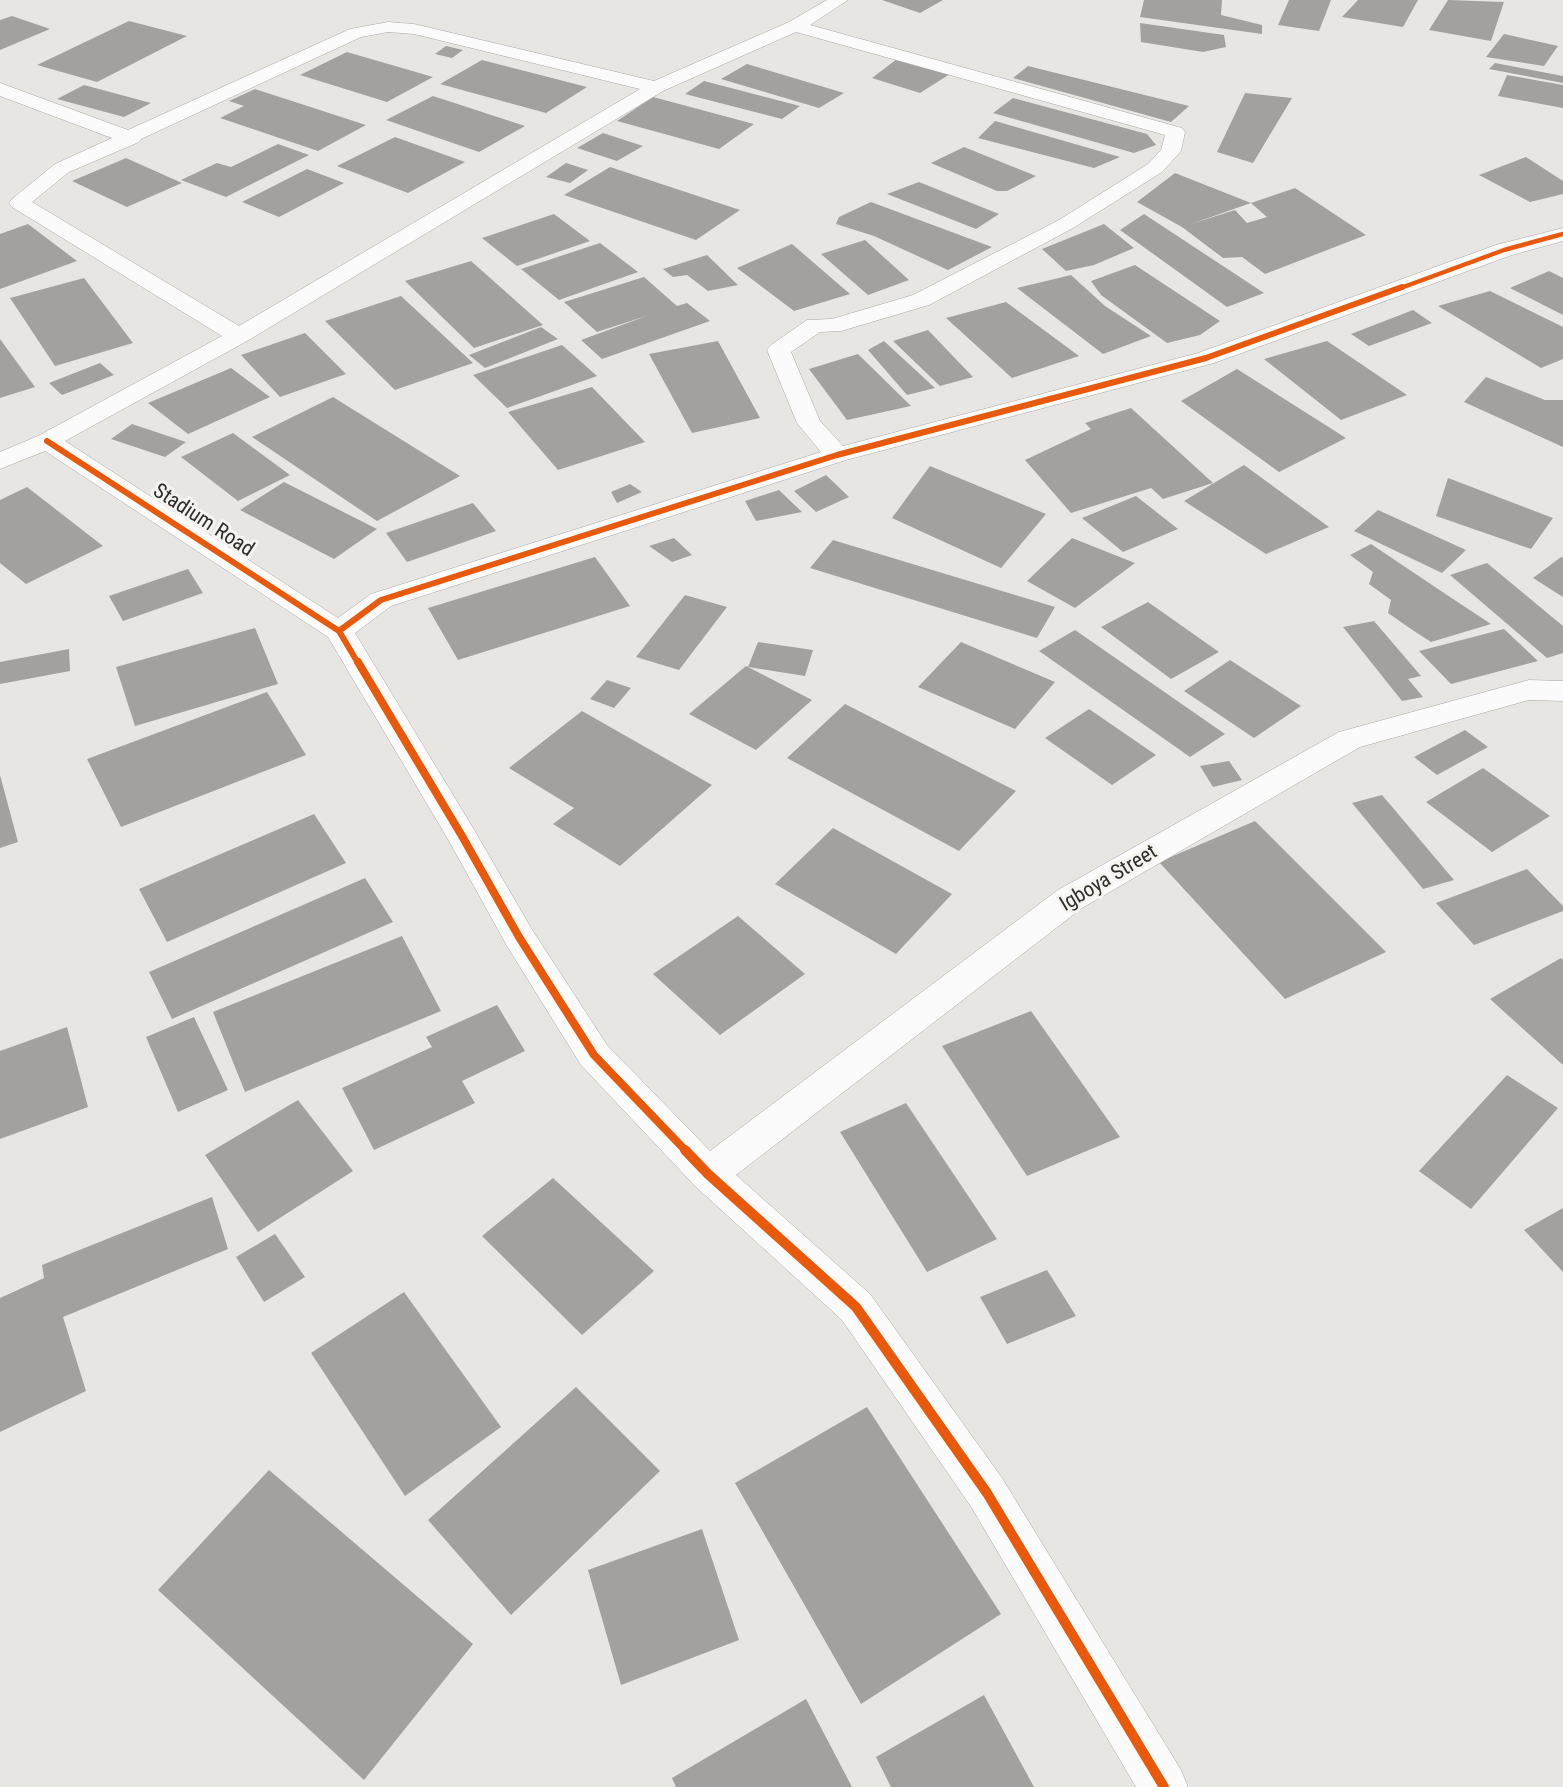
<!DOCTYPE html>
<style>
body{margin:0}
canvas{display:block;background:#e8e6e3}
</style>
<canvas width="1563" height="1787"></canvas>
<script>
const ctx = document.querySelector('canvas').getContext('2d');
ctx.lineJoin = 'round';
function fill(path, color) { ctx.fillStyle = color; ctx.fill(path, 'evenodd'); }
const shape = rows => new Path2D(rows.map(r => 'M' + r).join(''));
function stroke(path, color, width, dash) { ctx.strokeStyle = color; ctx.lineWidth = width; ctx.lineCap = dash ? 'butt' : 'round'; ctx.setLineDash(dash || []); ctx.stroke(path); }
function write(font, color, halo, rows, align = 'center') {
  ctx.font = font + ' "Roboto Condensed",sans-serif'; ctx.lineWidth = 6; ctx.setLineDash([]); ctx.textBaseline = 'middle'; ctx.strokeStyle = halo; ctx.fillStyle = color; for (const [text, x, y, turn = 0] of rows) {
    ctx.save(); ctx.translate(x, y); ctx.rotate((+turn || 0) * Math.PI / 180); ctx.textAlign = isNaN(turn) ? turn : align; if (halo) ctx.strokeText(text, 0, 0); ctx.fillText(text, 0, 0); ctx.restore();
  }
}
const building = shape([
 [882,0,943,0,920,13],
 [1144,0,1222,0,1221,15,1262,25,1262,34,1140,17],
 [1289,0,1331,0,1319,31,1278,25],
 [1358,0,1418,0,1403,27,1342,17],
 [1448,0,1504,2,1491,41,1429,30],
 [12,16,50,29,0,50,0,20],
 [129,21,187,36,97,82,37,65],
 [1140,23,1224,35,1226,47,1203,52,1141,42],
 [1504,34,1558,46,1544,66,1486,57],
 [446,46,463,50,452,58,435,54],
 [347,52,433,77,387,102,300,75],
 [897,59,950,74,920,93,872,78],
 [482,60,587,87,546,113,440,84],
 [1495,63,1563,76,1563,83,1489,69],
 [747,64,844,93,819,108,721,79],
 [1028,66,1189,106,1171,122,1013,78],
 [1507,75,1563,85,1563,108,1498,96],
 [704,81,800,106,782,119,685,94],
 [84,85,151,103,124,117,57,99],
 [255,89,366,125,318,151,220,118,244,106,229,101],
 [1245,93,1292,98,1253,163,1217,152],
 [433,96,525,126,479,152,386,120],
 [653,97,754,124,719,149,617,121],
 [1013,98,1147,134,1156,145,1134,153,993,113],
 [995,121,1120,157,1094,168,978,138],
 [603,133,643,146,617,161,577,148],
 [395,137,465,162,408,193,337,166],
 [278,144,309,155,226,197,181,180,217,163,231,167],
 [964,147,1036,176,1007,191,997,191,931,163],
 [1526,157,1563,181,1563,194,1530,202,1479,175],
 [126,158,182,183,127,207,72,181],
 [566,163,588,170,570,183,546,177],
 [610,167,740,210,696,240,564,195],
 [307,169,344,183,279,217,242,202],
 [1175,173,1251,203,1295,188,1366,235,1265,274,1242,257,1223,258,1182,227,1137,202],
 [1251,203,1267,217,1247,223,1235,210,1191,224],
 [919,182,999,214,976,229,887,194],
 [871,202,992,247,948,270,874,236,836,224,839,217],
 [554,214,590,241,517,266,482,238],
 [1144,214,1264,293,1227,307,1120,230],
 [28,224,77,261,0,289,0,234],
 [1104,224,1134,248,1094,265,1066,271,1042,249],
 [865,240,909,280,868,295,821,254],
 [600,243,638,272,559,300,521,269],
 [792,244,850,294,794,311,737,268],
 [707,255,738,285,708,291,687,275,673,277,663,269],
 [471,261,543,325,474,348,405,281],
 [1135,265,1220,321,1200,335,1167,343,1101,295,1091,281],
 [1549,271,1563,278,1563,315,1510,288],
 [1071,275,1105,306,1151,336,1103,354,1017,288],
 [644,277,677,306,687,303,710,321,602,359,581,340,649,315,597,332,564,302],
 [84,278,133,343,55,366,10,298],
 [1490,291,1563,327,1563,359,1541,368,1438,306],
 [401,296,473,363,395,390,325,321],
 [1006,302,1079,356,1012,378,946,318],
 [1413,310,1432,323,1369,346,1351,334],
 [541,327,558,339,485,368,469,355],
 [928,330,973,377,940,386,893,341],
 [305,333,346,374,280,397,241,355],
 [0,339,35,387,0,398],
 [718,341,760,418,692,433,649,354],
 [884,341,935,388,907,395,868,350],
 [1327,341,1407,395,1341,420,1264,359],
 [562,345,597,376,507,408,473,375],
 [858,354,911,406,847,420,809,369],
 [100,363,114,375,62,395,49,383],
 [231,368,270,397,188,434,148,403],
 [1237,369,1346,438,1279,472,1181,401],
 [1486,377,1545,400,1563,400,1563,447,1464,402],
 [592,387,645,442,558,470,508,412],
 [333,397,460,476,377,521,252,437],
 [1131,408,1213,483,1163,499,1151,488,1071,513,1025,460,1091,429,1085,423],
 [132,424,186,442,165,457,111,439],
 [233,433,290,475,238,501,181,457],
 [1244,465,1329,527,1266,554,1184,501],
 [930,466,1046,514,1001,568,892,518],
 [826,475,849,497,816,512,794,491],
 [1448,478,1553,518,1531,549,1436,516],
 [284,482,377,529,334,559,240,510],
 [630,484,642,492,617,503,611,492],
 [27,487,103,546,26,584,0,563,0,500],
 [779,490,802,512,756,521,745,501],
 [1136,496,1178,529,1123,552,1082,518],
 [473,503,496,531,407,562,386,533],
 [1378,510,1466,550,1442,573,1354,531],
 [674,538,692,555,672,562,649,546],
 [1072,538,1135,563,1075,608,1027,581],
 [833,540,1055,607,1037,638,810,568],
 [1371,544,1447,595,1491,624,1431,642,1411,629,1388,613,1391,600,1369,584,1373,572,1350,555],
 [595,557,630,606,458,660,428,608],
 [1561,557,1563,558,1563,597,1533,578],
 [1487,563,1563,626,1563,653,1547,658,1450,575],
 [188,569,203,593,123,621,109,596],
 [685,595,727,607,679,670,636,657],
 [1148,602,1219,652,1171,679,1101,627],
 [1374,621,1421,676,1408,679,1423,697,1402,701,1343,627],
 [255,628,278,684,135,726,116,667],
 [1504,629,1538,661,1451,684,1419,651],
 [1075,630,1225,734,1190,757,1039,651],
 [758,642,813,650,805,676,748,667],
 [961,642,1055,682,1015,729,918,687],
 [69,649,70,671,0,684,0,662],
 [1230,660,1301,706,1254,738,1184,691],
 [746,666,812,700,756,750,689,714],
 [607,680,631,688,614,708,590,699],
 [267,692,306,755,121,827,87,759],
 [845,704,1016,791,959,851,787,758],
 [1089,709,1156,755,1112,785,1045,738],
 [582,711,712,785,620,866,553,824,574,808,509,768],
 [1465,730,1488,747,1437,775,1414,757],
 [1229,761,1242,780,1213,787,1200,766],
 [1483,768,1550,816,1492,852,1426,802],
 [0,775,18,842,0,848],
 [1382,795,1454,880,1423,889,1352,803],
 [314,814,346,863,167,942,139,889],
 [1255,821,1386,952,1285,999,1159,862],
 [833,828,952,894,896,954,775,884],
 [1527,869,1563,906,1563,911,1474,945,1436,903],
 [365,878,393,922,172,1019,149,972],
 [738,916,805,974,720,1035,653,974],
 [402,936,441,1011,245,1092,213,1012],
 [1561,958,1563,960,1563,1065,1490,999],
 [497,1005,525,1051,462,1081,475,1103,374,1150,342,1088,432,1047,426,1037],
 [1031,1011,1120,1137,1027,1176,942,1046],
 [194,1017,228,1090,178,1112,146,1037],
 [67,1027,88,1107,0,1139,0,1051],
 [1507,1075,1558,1108,1471,1209,1419,1171],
 [298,1100,353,1171,258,1232,205,1155],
 [906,1103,997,1239,927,1272,840,1132],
 [553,1178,654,1271,582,1335,482,1236],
 [212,1197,228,1249,63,1317,86,1391,0,1432,0,1298,44,1278,42,1265],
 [1563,1208,1563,1272,1524,1230],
 [275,1234,305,1277,264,1302,236,1257],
 [1047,1270,1076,1316,1007,1344,980,1297],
 [404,1292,501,1427,405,1496,311,1353],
 [576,1387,660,1471,511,1615,428,1520],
 [867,1407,1001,1614,861,1704,735,1483],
 [269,1470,473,1644,364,1780,158,1590],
 [702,1529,739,1640,621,1685,588,1570],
 [984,1695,1034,1787,891,1787,876,1757],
 [806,1699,852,1787,676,1787,672,1778]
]);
const minor = shape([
 [827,0,848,0,810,25,1182,128,1185,132,1181,151,1162,172,1073,228,929,305,841,331,820,332,791,352,820,421,843,446,1198,353,1496,245,1563,228,1563,241,1512,255,1214,363,846,460,391,606,355,633,473,828,531,928,607,1045,710,1151,1058,890,1339,732,1529,680,1563,681,1563,701,1529,700,1360,747,1082,908,736,1175,870,1294,1002,1478,1181,1770,1188,1787,1136,1787,972,1508,842,1320,695,1186,581,1065,507,946,449,841,328,637,45,451,0,469,0,452,38,436,222,336,12,207,9,203,12,199,55,164,112,138,0,96,0,83,128,130,350,29,388,22,414,24,654,81,789,22,827,0],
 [388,32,414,34,640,89,239,326,32,202,69,172,139,142,141,139,361,37,388,32],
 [796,32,1165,135,1161,150,1148,164,1059,220,913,295,832,319,807,320,771,345,767,350,797,423,821,452,371,594,338,618,65,441,247,341,663,91,796,32]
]);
const cyclewayFar3 = shape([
 [1398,289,1504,250,1563,234]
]);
const cyclewayFar2 = shape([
 [47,441,339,631,358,663],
 [339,631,381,600,837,455,1206,358,1402,287]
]);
const cyclewayFar1 = shape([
 [358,662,462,836,519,937,594,1055,687,1152]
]);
const cycleway = shape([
 [685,1150,708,1174,856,1307,987,1493,1164,1787]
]);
const streetNames = [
 ["Stadium Road",203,521,33],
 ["Igboya Street",1109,879,-31]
];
fill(building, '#a3a19f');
stroke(minor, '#a8a6a4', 1);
fill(minor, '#fcfbfb');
stroke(cyclewayFar3, '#e8590c', 4.5);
stroke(cyclewayFar2, '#e8590c', 6);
stroke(cyclewayFar1, '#e8590c', 8);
stroke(cycleway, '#e8590c', 10);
write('21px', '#302f2d', '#f6f4ef', streetNames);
</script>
